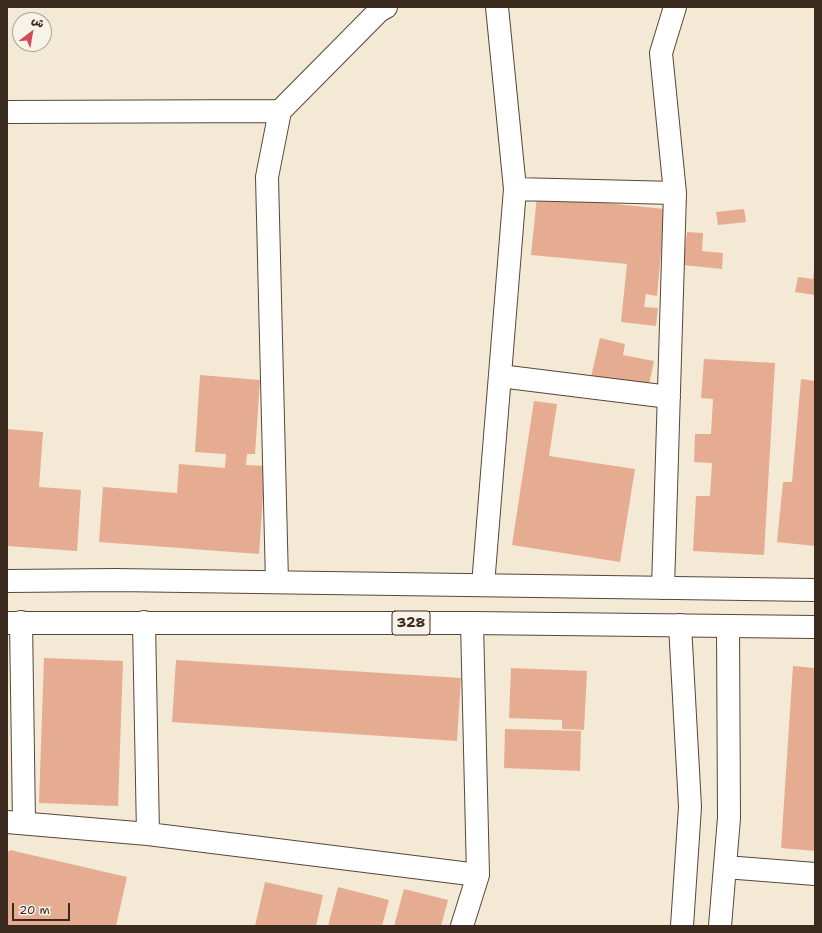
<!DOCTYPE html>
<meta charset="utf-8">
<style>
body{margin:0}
#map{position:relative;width:822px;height:933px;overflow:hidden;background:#f3e9d4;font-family:"Shantell Sans","Playpen Sans Arabic",sans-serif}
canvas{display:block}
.frame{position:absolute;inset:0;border:8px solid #3b2a1e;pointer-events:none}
.north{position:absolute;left:12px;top:12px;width:40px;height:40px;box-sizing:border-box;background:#f7f3e8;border:1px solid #aca397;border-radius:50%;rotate:31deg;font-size:11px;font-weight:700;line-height:16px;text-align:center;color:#3b2a1e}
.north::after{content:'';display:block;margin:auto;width:14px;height:18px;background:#d1495b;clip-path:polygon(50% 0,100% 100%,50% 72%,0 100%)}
.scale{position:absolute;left:12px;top:903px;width:58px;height:18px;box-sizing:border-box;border:2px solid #3b2a1e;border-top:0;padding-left:5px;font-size:12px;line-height:14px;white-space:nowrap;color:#3b2a1e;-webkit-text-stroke:3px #f7f3e8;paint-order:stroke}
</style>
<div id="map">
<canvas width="822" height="933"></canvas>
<div class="frame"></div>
<div class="north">ش</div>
<div class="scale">20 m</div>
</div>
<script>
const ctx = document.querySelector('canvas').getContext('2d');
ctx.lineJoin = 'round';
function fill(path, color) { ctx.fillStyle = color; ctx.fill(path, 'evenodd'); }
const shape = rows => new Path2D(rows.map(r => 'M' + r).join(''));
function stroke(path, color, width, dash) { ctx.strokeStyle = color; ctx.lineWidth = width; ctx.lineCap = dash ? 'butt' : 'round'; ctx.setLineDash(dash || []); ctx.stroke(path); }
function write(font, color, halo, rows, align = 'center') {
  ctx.font = font + ' "Shantell Sans",sans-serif'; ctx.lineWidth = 3; ctx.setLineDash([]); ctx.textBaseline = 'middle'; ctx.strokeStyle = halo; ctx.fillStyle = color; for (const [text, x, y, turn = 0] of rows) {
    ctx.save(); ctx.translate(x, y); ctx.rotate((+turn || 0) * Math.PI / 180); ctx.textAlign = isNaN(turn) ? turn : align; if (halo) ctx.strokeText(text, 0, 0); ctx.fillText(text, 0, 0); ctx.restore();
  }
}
const building = shape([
 [537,196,665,209,657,296,646,294,644,307,658,308,656,326,621,322,627,264,531,255],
 [744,209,746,222,718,225,716,212],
 [687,232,703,233,702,251,723,253,722,269,683,265],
 [814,270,815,295,795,292,798,277,813,279],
 [600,338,625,344,623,355,654,361,648,390,591,377],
 [704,359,775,363,764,555,693,551,696,496,710,496,712,463,694,462,695,434,711,434,713,399,701,398],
 [200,375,260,380,255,454,247,454,246,465,265,466,259,554,99,542,103,487,177,493,179,464,225,468,226,454,195,452],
 [801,379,815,381,815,546,777,542,783,482,792,482],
 [534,401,557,404,549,456,635,469,620,562,512,545],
 [7,429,43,432,39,487,81,490,77,551,7,546],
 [44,658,123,661,118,806,39,803],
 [176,660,461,678,457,741,172,722],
 [793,666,815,668,815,851,781,848],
 [511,668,587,671,584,730,562,729,562,720,509,718],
 [505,729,581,731,580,771,504,768],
 [10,850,127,877,116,926,7,926,7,853],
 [265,882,323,895,316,926,255,926],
 [338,887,389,900,382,926,328,926],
 [404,889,448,900,441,926,394,926]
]);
const minor = shape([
 [280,111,379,11,386,7],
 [7,112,280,111,267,177,277,582],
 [515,189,675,193],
 [500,376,669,397],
 [483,585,515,189,497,7],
 [663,588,675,193,661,53,675,7],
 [21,622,24,823],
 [144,622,148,834],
 [472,623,478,875],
 [680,625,690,807,682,926],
 [7,822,148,834,478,875,462,926],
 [725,867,815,874],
 [720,926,729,818,728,626]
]);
const primary = shape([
 [7,581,116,580,815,590],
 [7,623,472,623,815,627]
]);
const shields = [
 [411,623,38]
];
const shieldNames = [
 ["328",411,623]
];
fill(building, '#e6ac92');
stroke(minor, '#574739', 24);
stroke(primary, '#574739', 24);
stroke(minor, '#fff', 22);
stroke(primary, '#fff', 22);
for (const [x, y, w] of shields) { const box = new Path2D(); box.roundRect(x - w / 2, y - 12, w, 24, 3); ctx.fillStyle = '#f7f3e8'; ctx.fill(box); stroke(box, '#3b2a1e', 1); }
write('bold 14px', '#3b2a1e', null, shieldNames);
</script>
